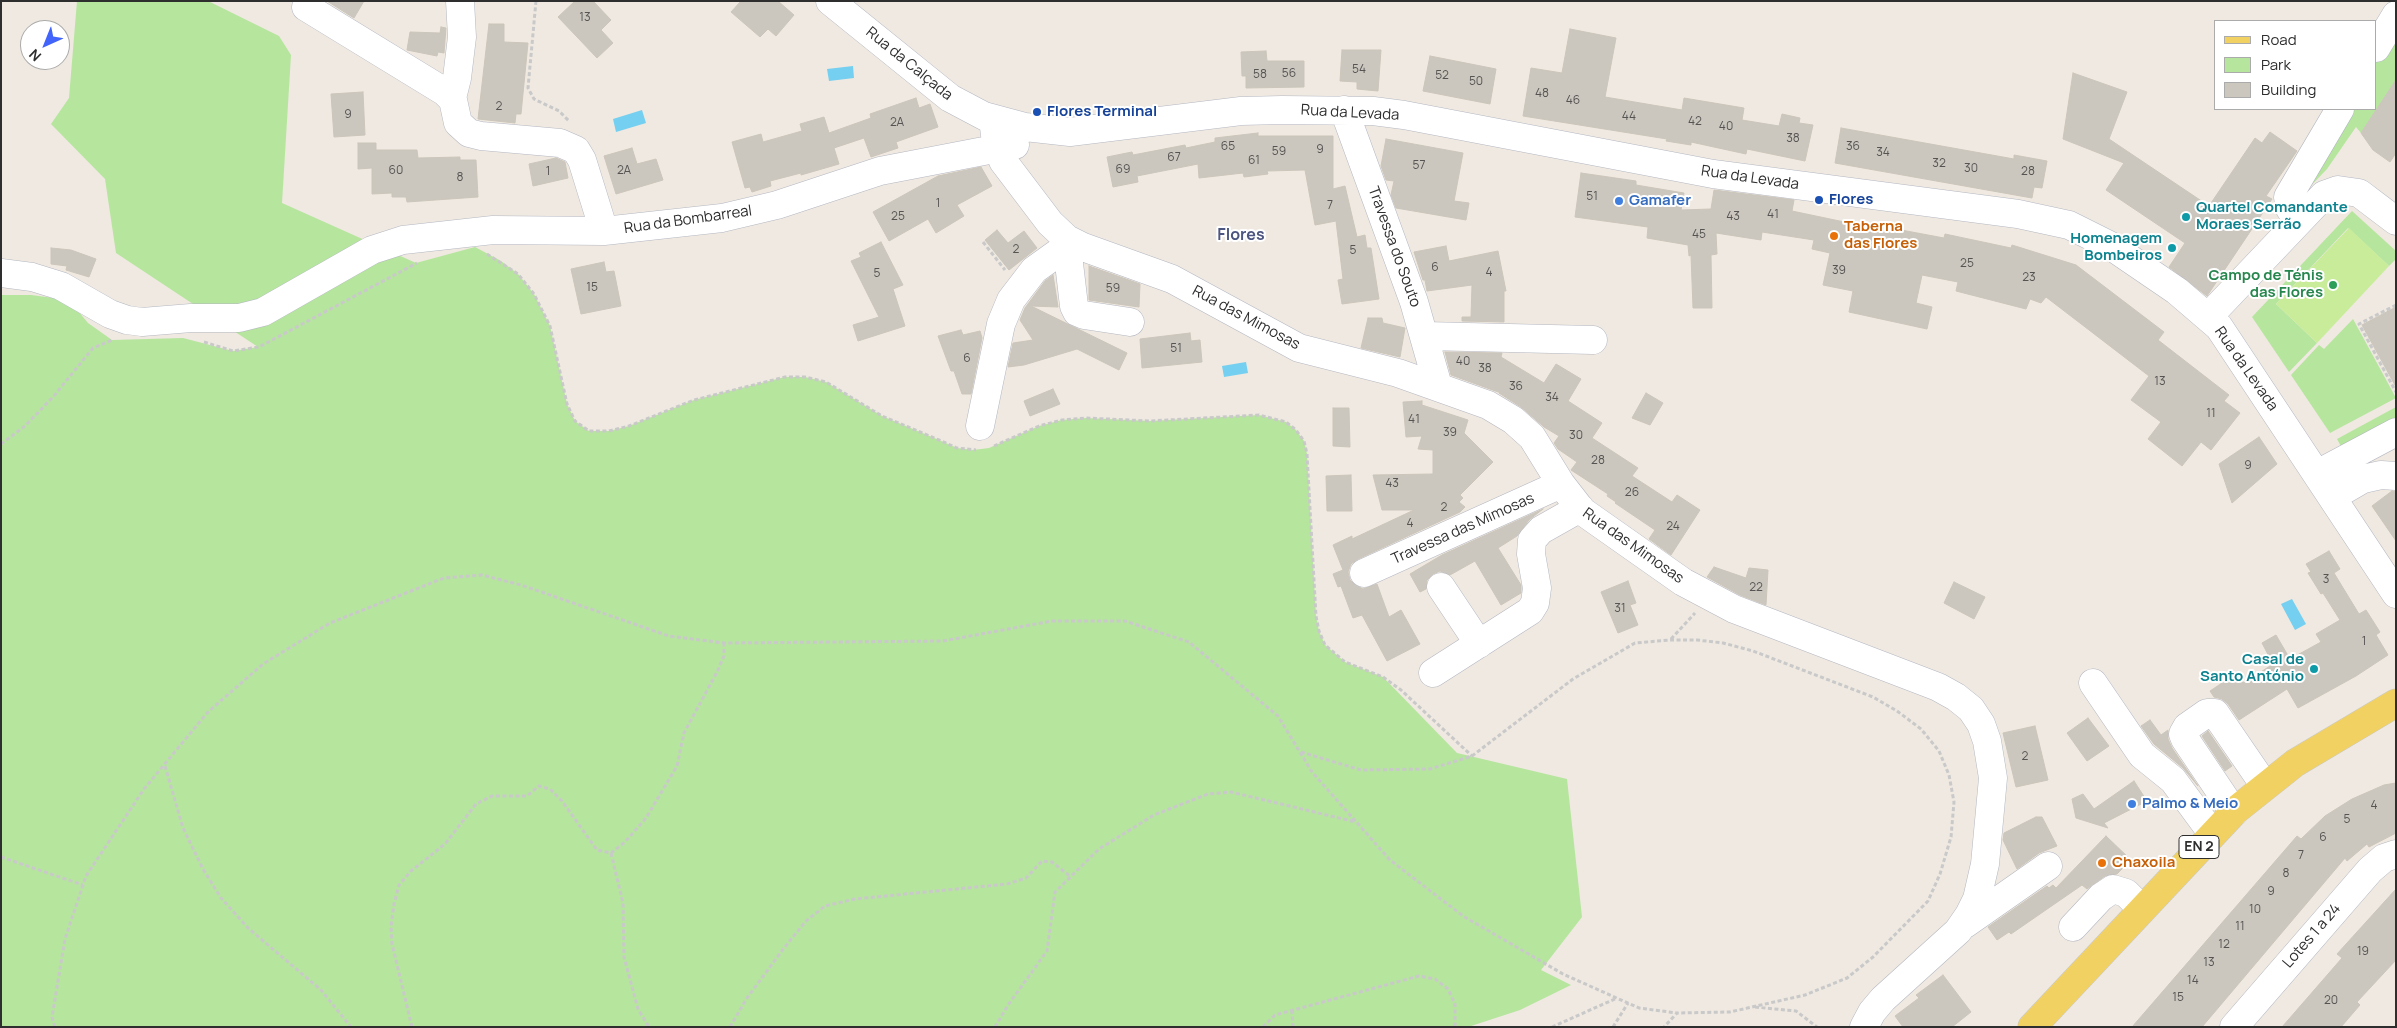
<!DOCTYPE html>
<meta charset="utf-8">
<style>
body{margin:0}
#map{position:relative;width:2397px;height:1028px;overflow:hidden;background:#efe9e1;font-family:Manrope,sans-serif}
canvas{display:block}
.frame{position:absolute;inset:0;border:2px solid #2e2e2e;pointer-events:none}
.legend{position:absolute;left:2214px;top:20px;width:162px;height:90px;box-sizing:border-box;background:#fff;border:1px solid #ababab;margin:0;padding:6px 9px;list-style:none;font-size:15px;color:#2e2e2e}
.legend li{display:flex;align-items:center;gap:10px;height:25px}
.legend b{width:25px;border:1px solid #ababab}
.north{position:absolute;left:20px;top:20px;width:50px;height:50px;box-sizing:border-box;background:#fff;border:1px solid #ababab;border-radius:50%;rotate:224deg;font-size:14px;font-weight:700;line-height:20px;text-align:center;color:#2e2e2e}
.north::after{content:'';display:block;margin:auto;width:18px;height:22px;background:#4264fb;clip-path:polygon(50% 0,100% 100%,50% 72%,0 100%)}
</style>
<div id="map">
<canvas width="2397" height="1028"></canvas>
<div class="frame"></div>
<ul class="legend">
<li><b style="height:6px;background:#f2d163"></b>Road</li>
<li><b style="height:14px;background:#b6e59e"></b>Park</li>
<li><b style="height:14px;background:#cbc7bf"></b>Building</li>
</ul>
<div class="north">N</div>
</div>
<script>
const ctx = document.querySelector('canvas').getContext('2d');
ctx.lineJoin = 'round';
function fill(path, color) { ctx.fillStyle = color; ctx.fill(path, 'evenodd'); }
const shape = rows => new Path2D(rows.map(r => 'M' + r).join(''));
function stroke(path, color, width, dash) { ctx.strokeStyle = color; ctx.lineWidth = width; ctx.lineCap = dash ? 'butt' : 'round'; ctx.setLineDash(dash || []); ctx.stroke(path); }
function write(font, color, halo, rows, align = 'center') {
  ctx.font = font + ' Manrope,sans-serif'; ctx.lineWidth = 4; ctx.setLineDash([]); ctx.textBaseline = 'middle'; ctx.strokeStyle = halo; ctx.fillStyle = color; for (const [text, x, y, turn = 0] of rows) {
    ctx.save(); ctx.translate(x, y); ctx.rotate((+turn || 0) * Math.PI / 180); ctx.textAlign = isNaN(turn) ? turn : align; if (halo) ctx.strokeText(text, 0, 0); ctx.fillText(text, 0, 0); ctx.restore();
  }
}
const green = shape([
 [77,1,208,1,279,36,291,55,282,203,416,263,475,247,501,261,518,274,534,294,550,326,567,404,575,421,589,431,609,431,629,426,694,400,785,377,805,377,826,382,882,416,939,440,957,448,973,450,989,448,1039,426,1062,420,1086,418,1150,421,1259,415,1286,422,1296,430,1304,441,1307,454,1316,616,1319,631,1325,645,1345,662,1383,677,1457,753,1567,779,1582,917,1541,970,1571,985,1520,1010,1468,1027,1,1027,1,295,31,295,69,300,88,323,112,340,183,338,233,351,258,347,116,253,105,179,51,124,69,98],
 [2396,27,2396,80,2361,133,2356,127,2327,169,2301,196,2348,109,2376,109,2376,61],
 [2352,211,2396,251,2396,259,2389,266,2348,228,2276,304,2317,343,2289,372,2252,317],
 [2353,319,2396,398,2330,433,2291,375,2319,345,2324,349],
 [2396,407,2396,421,2343,450,2337,439]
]);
const pitch = shape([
 [2349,228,2389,266,2317,343,2276,304]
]);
const water = shape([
 [853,66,854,78,829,81,827,69],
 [642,110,646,123,616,132,613,119],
 [1246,362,1248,373,1224,377,1222,366],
 [2292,599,2306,624,2295,630,2281,604]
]);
const building = shape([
 [327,1,364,1,354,18,327,1],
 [575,1,593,1,611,20,601,30,613,43,597,58,558,17,575,1],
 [741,1,778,1,794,15,776,36,768,29,760,37,731,12,741,1],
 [489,24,504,24,504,42,528,43,521,114,516,114,515,123,478,119,489,24],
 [441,27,446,28,444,53,438,52,437,56,407,50,410,32,440,33,441,27],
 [1570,29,1616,38,1605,97,1682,110,1684,98,1744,108,1742,120,1779,126,1782,114,1800,118,1799,123,1813,125,1805,161,1747,149,1746,154,1691,142,1691,145,1666,141,1667,139,1523,116,1531,68,1562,73,1570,29],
 [1342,50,1381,50,1378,91,1357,89,1357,82,1340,81,1342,50],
 [1266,51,1267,61,1304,61,1304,87,1246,88,1246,76,1242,76,1241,52,1266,51],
 [1430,56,1496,69,1490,104,1423,91,1430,56],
 [2073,73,2127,92,2109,139,2209,206,2255,138,2262,143,2270,132,2297,151,2266,196,2272,199,2207,296,2169,267,2185,243,2106,190,2124,163,2063,139,2073,73],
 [2396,80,2396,153,2390,162,2373,150,2361,133,2396,80],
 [363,92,365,135,334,137,331,94,363,92],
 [916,98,919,108,930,104,938,127,896,142,898,148,871,157,864,138,834,148,839,164,801,175,801,173,770,181,771,186,752,192,750,187,745,188,732,142,761,134,763,142,802,131,800,124,824,117,829,133,871,118,870,114,916,98],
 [1841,128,2014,159,2014,155,2047,161,2042,188,2034,187,2032,198,1835,163,1841,128],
 [1258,133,1258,136,1333,136,1333,189,1345,186,1357,237,1365,235,1367,248,1371,248,1379,299,1342,304,1338,280,1343,279,1336,221,1315,225,1305,170,1267,171,1268,174,1244,177,1243,173,1199,178,1198,164,1137,176,1138,182,1113,187,1107,157,1132,152,1133,155,1185,145,1186,148,1215,142,1215,138,1258,133],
 [1386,139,1463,153,1454,201,1469,203,1466,220,1396,208,1391,195,1394,181,1386,180,1381,166,1386,139],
 [358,143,376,143,376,150,417,150,418,158,460,157,460,160,476,160,478,197,407,202,406,197,392,197,392,193,372,194,372,168,358,169,358,143],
 [632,148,637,164,656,159,663,180,616,194,604,156,632,148],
 [556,158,565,162,568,178,533,186,529,164,556,158],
 [981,167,992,186,957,205,964,216,936,233,928,219,889,241,873,212,938,176,981,167],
 [1581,173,1636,181,1636,185,1684,193,1681,210,1711,209,1714,190,1794,200,1792,211,1868,227,1869,224,1944,238,1945,234,2011,248,2012,245,2076,265,2164,332,2158,340,2229,395,2224,401,2240,413,2211,450,2201,442,2182,466,2148,439,2161,422,2131,400,2149,376,2046,297,2041,303,2030,299,2026,309,1956,291,1958,282,1922,275,1916,303,1932,307,1927,329,1849,312,1853,291,1823,285,1830,253,1812,249,1814,240,1762,232,1761,240,1716,233,1717,254,1711,255,1712,308,1693,308,1691,255,1689,256,1688,245,1647,238,1648,227,1575,217,1581,173],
 [997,230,1008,243,1024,231,1037,248,1009,270,985,240,997,230],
 [881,242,903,285,893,289,905,326,858,341,853,325,879,317,851,261,861,257,859,253,881,242],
 [1446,246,1449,261,1498,251,1506,291,1504,291,1504,322,1462,321,1462,317,1471,317,1472,285,1427,291,1425,280,1423,280,1414,252,1446,246],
 [51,248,71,250,96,259,89,277,66,270,67,266,51,264,51,248],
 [604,262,606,272,614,271,621,306,581,314,571,269,604,262],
 [1089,266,1140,284,1139,307,1089,300,1089,266],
 [1053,275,1058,307,1031,306,1127,353,1119,370,1077,349,1024,365,1008,367,1013,343,1033,340,1020,320,1025,308,1045,281,1053,275],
 [2396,307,2396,387,2362,325,2396,307],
 [1368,318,1382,318,1383,323,1405,328,1400,357,1361,348,1368,318],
 [961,330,963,335,980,331,982,338,971,394,962,394,954,371,951,371,938,336,961,330],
 [1190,333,1191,341,1200,340,1202,362,1142,368,1140,339,1190,333],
 [1445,352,1502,353,1501,357,1544,383,1556,364,1581,379,1568,401,1602,423,1592,438,1638,468,1632,476,1672,502,1677,495,1700,510,1671,555,1649,539,1655,530,1615,503,1616,502,1607,496,1608,494,1571,470,1577,462,1558,449,1554,443,1559,436,1544,427,1521,407,1499,393,1501,393,1451,375,1445,352],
 [1053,389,1060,404,1030,416,1024,401,1053,389],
 [1646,393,1663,403,1650,425,1632,418,1646,393],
 [1422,401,1422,405,1468,420,1464,433,1493,462,1460,495,1463,498,1459,502,1465,507,1460,512,1358,559,1351,564,1348,572,1350,580,1355,585,1363,589,1377,584,1389,617,1401,610,1420,644,1387,661,1362,615,1353,618,1341,586,1338,587,1333,574,1343,570,1333,545,1352,536,1352,539,1414,510,1382,510,1373,475,1433,474,1433,450,1418,449,1422,436,1406,437,1403,402,1422,401],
 [1333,408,1349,408,1350,447,1333,446,1333,408],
 [2259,437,2277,464,2232,503,2219,464,2259,437],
 [1351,475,1352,511,1327,511,1326,476,1351,475],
 [2392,491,2396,492,2396,541,2372,506,2392,491],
 [1543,509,1529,520,1517,536,1498,548,1521,585,1521,593,1501,605,1475,561,1450,575,1440,571,1433,574,1427,580,1426,589,1420,592,1410,574,1442,555,1543,509],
 [2329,551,2340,569,2334,573,2359,614,2366,610,2380,632,2376,635,2388,655,2356,676,2298,708,2287,689,2239,720,2228,704,2222,699,2214,697,2210,691,2237,673,2244,683,2273,664,2262,643,2276,635,2290,659,2321,642,2316,634,2340,620,2323,593,2321,594,2308,573,2311,572,2306,564,2329,551],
 [1714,567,1746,578,1749,568,1768,570,1766,605,1740,595,1707,577,1714,567],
 [1628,581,1636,603,1630,605,1638,625,1618,633,1601,592,1628,581],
 [1954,582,1985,597,1974,619,1944,603,1954,582],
 [2088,718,2109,746,2087,761,2067,733,2088,718],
 [2150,720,2161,735,2168,730,2168,739,2172,748,2198,786,2183,768,2154,744,2141,726,2150,720],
 [2035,726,2048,780,2016,787,2003,733,2035,726],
 [2208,731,2232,766,2225,771,2202,736,2208,731],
 [2134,781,2147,801,2104,823,2108,828,2076,818,2072,799,2083,794,2094,809,2134,781],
 [2396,783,2396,833,2369,847,2367,844,2347,861,2345,858,2202,1027,2132,1027,2297,836,2301,839,2325,816,2352,799,2384,785,2396,783],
 [2036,817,2042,817,2057,846,2039,853,2017,869,2003,840,2004,833,2036,817],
 [2106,836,2131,860,2117,874,2105,876,2087,889,2082,885,2011,934,2009,932,1997,940,1988,927,2047,886,2049,888,2053,885,2056,888,2106,836],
 [2396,889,2396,960,2357,1002,2360,1005,2341,1027,2282,1027,2342,958,2337,954,2396,889],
 [1943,975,1971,1012,1952,1027,1903,1027,1895,1016,1919,998,1916,995,1943,975]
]);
const path = shape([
 [536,1,528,88,534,99,559,111,569,121],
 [983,242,1005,270],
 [487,254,518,274,534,294,550,326,567,404,575,421,589,431,609,431,629,426,694,400,785,377,805,377,826,382,882,416,939,440,957,448,976,450],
 [2396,305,2359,324,2396,392],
 [204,342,233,351,259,347,417,263],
 [1,444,25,426,53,397,93,348,112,340],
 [994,446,1039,426,1062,420,1086,418,1150,421,1259,415,1286,422,1296,430,1304,441,1307,454,1316,616,1319,631,1325,645,1345,662,1383,677,1401,690,1472,756],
 [1671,639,1695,613],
 [1301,752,1361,770,1430,769,1472,756,1573,679,1635,643,1670,640,1697,640,1723,643,1753,651,1873,697,1897,711,1921,729,1939,751,1949,775,1954,802,1951,837,1940,874,1928,901,1873,957,1847,978,1805,995,1730,1012,1677,1013],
 [165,766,183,828,203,869,221,898,248,928,321,990,351,1027],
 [611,853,623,903,624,957,638,1009,649,1027],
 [1,857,83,885],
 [1755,1007,1796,1011,1817,1027],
 [1292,1010,1293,1027],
 [55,1027,52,1017,65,939,86,876,144,789,208,712,263,664,330,623,444,578,482,575,521,585,669,636,724,643,943,641,1052,621,1125,621,1189,642,1278,716,1312,772,1390,860,1463,916,1563,974,1639,1008,1677,1013,1664,1027],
 [412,1027,392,944,391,926,394,904,399,885,411,871,445,844,476,804,492,796,527,796,539,786,550,789,562,801,597,850,611,853,625,842,646,818,677,766,684,733,717,672,724,656,724,643],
 [730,1027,747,998,784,948,806,921,825,906,855,899,1007,884,1026,878,1042,861,1052,862,1071,877],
 [995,1027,1008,1005,1047,951,1055,892,1099,849,1154,815,1208,794,1231,792,1356,822],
 [1263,1027,1275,1015,1419,976,1435,979,1448,989,1455,1004,1455,1027],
 [1552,1027,1617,998],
 [1613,1027,1628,1003]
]);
const minor = shape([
 [830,1,950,98,984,116,1025,127,1070,132,1241,111,1282,110,1373,111,1404,115,1713,174,2018,214,2069,225,2111,246,2177,291,2219,327,2396,594],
 [306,7,445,92,453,100,458,123,469,133,481,136,560,143,576,150,582,160,604,231],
 [2376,48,2396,15],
 [452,98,457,78,462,37,460,1],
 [1344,110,1414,302,1438,386],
 [993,119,996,143,1003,161,1050,223,1067,239,1083,247,1172,279,1299,348,1398,373,1488,405,1513,420,1532,437,1561,484,1582,511,1683,582,1734,609,1938,687,1956,697,1971,709,1981,724,1987,741,1993,778,1985,864,1977,899,1969,915,1958,931,1883,999,1872,1012,1864,1027],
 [2300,220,2290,209,2288,197,2340,109],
 [1067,246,1074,306,1077,312,1084,315,1130,322],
 [1,273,32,277,61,286,110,314,127,320,142,322,191,318,239,318,263,312,372,250,403,240,493,230,604,231,722,218,777,205,880,171,1015,145],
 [2208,317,2324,195,2338,190,2359,193,2396,221],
 [1425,336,1593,340],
 [980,426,1001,324,1011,300,1034,270,1073,242],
 [2317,474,2396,432],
 [2332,497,2363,479,2381,475,2396,476],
 [1364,573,1561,484],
 [1441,587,1479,644],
 [1433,673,1530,611,1535,603,1537,588,1531,554,1532,540,1541,530,1580,508],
 [2093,683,2142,755,2173,780,2212,833],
 [2234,812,2185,739,2183,734,2187,727,2207,713,2215,713,2265,786],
 [1965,924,2048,866],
 [2073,927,2101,897,2113,889,2126,893,2142,909],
 [2234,1027,2370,870,2384,858,2396,854]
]);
const major = shape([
 [2032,1027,2236,810,2295,763,2396,703]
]);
const markers = [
 [1037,112,5,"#1a4fb4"],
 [1819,200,5,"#1a4fb4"],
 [1619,201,5,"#3f7fe0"],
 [2186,217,5,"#0f9aa8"],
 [1834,236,5,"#e8710a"],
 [2172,248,5,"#0f9aa8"],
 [2333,285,5,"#2e9e5b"],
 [2314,669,5,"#0f9aa8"],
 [2132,804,5,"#3f7fe0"],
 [2102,863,5,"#e8710a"]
];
const numberNames = [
 ["13",585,18],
 ["54",1359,70],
 ["56",1289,74],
 ["58",1260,75],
 ["52",1442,76],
 ["50",1476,82],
 ["48",1542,94],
 ["46",1573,101],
 ["2",499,107],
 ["9",348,115],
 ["44",1629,117],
 ["42",1695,122],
 ["2A",897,123],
 ["40",1726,127],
 ["38",1793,139],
 ["65",1228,147],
 ["36",1853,147],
 ["9",1320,150],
 ["59",1279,152],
 ["34",1883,153],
 ["67",1174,158],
 ["61",1254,161],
 ["32",1939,164],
 ["57",1419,166],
 ["30",1971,169],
 ["69",1123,170],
 ["60",396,171],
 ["2A",624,171],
 ["1",548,172],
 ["28",2028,172],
 ["8",460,178],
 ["51",1592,197],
 ["1",938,204],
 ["7",1330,206],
 ["41",1773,215],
 ["25",898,217],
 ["43",1733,217],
 ["45",1699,235],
 ["2",1016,250],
 ["5",1353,251],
 ["25",1967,264],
 ["6",1435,268],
 ["39",1839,271],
 ["4",1489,273],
 ["5",877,274],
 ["23",2029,278],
 ["15",592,288],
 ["59",1113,289],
 ["51",1176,349],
 ["6",967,359],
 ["40",1463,362],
 ["38",1485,369],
 ["13",2160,382],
 ["36",1516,387],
 ["34",1552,398],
 ["11",2211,414],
 ["41",1414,420],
 ["39",1450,433],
 ["30",1576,436],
 ["28",1598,461],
 ["9",2248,466],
 ["43",1392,484],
 ["26",1632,493],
 ["2",1444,508],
 ["4",1410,524],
 ["24",1673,527],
 ["3",2326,580],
 ["22",1756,588],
 ["31",1620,609],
 ["1",2364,642],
 ["2",2025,757],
 ["4",2374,806],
 ["5",2347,820],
 ["6",2323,838],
 ["7",2301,856],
 ["8",2286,874],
 ["9",2271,892],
 ["10",2255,910],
 ["11",2240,927],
 ["12",2224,945],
 ["19",2363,952],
 ["13",2209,963],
 ["14",2193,981],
 ["15",2178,998],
 ["20",2331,1001]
];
const shields = [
 [2199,847,40]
];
const shieldNames = [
 ["EN 2",2199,847]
];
const streetNames = [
 ["Rua da Calçada",909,64,39],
 ["Rua da Levada",1350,113,3],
 ["Rua da Levada",1750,178,8],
 ["Rua da Bombarreal",688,220,-8],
 ["Travessa do Souto",1394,247,70],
 ["Rua das Mimosas",1246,318,28],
 ["Rua da Levada",2246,369,55],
 ["Travessa das Mimosas",1463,529,-24],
 ["Rua das Mimosas",1633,546,35],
 ["Lotes 1 a 24",2312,936,-49]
];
const transitNames = [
 ["Flores Terminal",1047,112],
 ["Flores",1829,200]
];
const shopNames = [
 ["Gamafer",1629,201],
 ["Palmo & Meio",2142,804]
];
const cultureNames = [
 ["Quartel Comandante",2196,208,"left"],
 ["Moraes Serrão",2196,225,"left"],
 ["Homenagem",2162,239],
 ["Bombeiros",2162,256],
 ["Casal de",2304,660],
 ["Santo António",2304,677]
];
const foodNames = [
 ["Taberna",1844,227],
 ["das Flores",1844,244],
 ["Chaxoila",2112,863]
];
const leisureNames = [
 ["Campo de Ténis",2323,276],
 ["das Flores",2323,293]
];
const neighbourhoodNames = [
 ["Flores",1241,236]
];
fill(green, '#b6e59e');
fill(pitch, '#c9ec9a');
fill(water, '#75cff0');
fill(building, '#cbc7bf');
stroke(building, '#cbc5ba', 1);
stroke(minor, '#b4b7c1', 29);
stroke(major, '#c9c9c9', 29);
stroke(path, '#c9c9c9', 3, [4, 2.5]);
stroke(minor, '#fff', 28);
stroke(major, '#f2d163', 28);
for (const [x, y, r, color] of markers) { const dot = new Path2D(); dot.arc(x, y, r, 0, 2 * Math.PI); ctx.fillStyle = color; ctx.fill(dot); stroke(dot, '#fff', 2); }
write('12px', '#555452', null, numberNames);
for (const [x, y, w] of shields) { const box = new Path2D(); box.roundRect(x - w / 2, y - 11.5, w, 23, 4); ctx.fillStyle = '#fff'; ctx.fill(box); stroke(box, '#2e2e2e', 1); }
write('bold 14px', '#2e2e2e', null, shieldNames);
write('15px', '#2e2e2e', '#fff', streetNames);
write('bold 15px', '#164399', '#fff', transitNames, 'left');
write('bold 15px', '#366cbe', '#fff', shopNames, 'left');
write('bold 15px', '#0d838f', '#fff', cultureNames, 'right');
write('bold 15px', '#c56008', '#fff', foodNames, 'left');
write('bold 15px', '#27864d', '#fff', leisureNames, 'right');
write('bold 16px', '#4d5680', '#fff', neighbourhoodNames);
</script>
